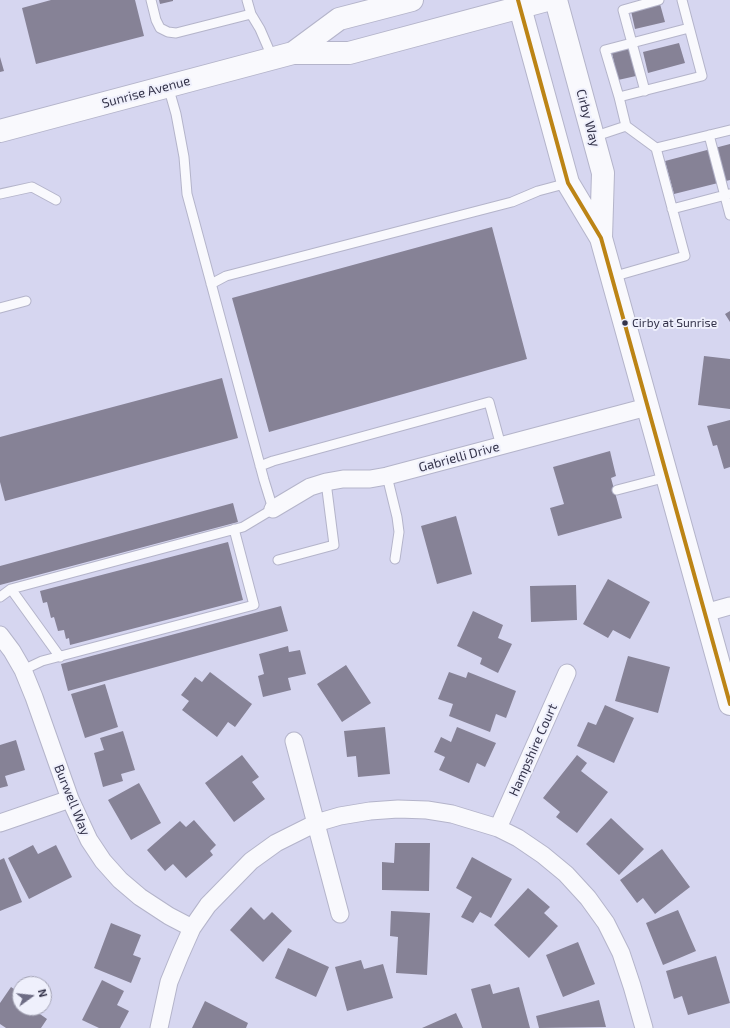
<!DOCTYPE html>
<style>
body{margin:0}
#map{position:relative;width:730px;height:1028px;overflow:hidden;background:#d6d6f0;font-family:"Exo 2",sans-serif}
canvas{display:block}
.north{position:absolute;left:12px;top:976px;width:40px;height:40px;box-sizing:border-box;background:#eff0fc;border:1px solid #a4a4b5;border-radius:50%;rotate:75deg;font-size:11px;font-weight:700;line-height:16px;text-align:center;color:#34334a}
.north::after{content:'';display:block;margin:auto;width:14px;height:18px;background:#6d6c84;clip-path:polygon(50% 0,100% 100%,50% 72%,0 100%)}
</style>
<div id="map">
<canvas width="730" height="1028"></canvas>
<div class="north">N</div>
</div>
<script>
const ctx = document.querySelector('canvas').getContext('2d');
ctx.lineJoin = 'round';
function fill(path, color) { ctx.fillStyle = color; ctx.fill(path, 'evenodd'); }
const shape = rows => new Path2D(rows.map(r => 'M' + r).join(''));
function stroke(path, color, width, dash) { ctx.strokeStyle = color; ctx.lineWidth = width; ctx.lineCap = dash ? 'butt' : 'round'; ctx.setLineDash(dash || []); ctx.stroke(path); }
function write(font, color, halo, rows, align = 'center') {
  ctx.font = font + ' "Exo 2",sans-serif'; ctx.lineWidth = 4; ctx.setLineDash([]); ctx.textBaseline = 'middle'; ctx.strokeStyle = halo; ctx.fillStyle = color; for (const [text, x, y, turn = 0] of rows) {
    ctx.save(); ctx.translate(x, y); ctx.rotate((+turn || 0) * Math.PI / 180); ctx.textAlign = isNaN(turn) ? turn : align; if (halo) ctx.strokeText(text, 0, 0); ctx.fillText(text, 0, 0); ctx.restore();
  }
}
const building = shape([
 [51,0,135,0,144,36,36,64,22,8],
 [159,0,173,0,173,1,160,4],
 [660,4,665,22,635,29,631,11],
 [679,43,685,63,648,73,643,52],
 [629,45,636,76,618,80,611,49],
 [0,57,4,71,0,72],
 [730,144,730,180,674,194,665,161],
 [492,227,527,359,269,432,232,298],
 [730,311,730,322,725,314],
 [704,356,730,359,730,409,698,405],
 [222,378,238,438,5,501,0,482,0,437],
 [730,420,730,467,724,469,717,445,713,446,707,426],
 [610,451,616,476,611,478,622,518,558,536,550,508,564,504,553,467],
 [233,503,238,522,0,585,0,566],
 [456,516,472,574,437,584,421,526],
 [228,542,243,600,70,645,69,638,66,639,64,630,58,631,54,617,51,618,47,602,43,603,40,591],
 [608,579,650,602,630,639,613,630,608,638,583,624],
 [576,585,577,620,531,622,530,586],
 [281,606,288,631,68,691,61,664],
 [473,611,503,625,498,638,512,644,498,673,480,664,482,658,457,646],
 [288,646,289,652,300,650,306,674,288,678,291,690,263,697,258,676,264,674,259,654],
 [628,656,670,667,658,713,615,701],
 [346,665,371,703,342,722,317,684],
 [210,672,252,704,235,727,228,722,217,737,182,710,189,701,181,695,195,677,202,682],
 [449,672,466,678,468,672,516,691,506,718,496,714,490,732,449,716,453,704,438,699],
 [105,684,118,727,85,738,71,694],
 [605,705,634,718,614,763,577,746,588,722,596,725],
 [385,727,390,774,358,777,356,756,347,757,344,731],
 [457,727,496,743,485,767,477,763,469,783,439,770,445,757,434,752,441,737,451,742],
 [123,731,135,770,121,774,123,781,103,787,94,753,104,750,100,738],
 [16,740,25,770,5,776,8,786,0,788,0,745],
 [242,755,259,777,252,782,265,799,234,822,205,783],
 [577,755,587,763,581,771,608,792,577,833,556,817,560,812,543,798],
 [139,783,161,823,131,840,108,800],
 [611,818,644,849,619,875,586,844],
 [194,820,216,845,210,851,213,855,186,878,173,864,165,871,147,850,180,821,186,827],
 [395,843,430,843,429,891,382,890,382,862,394,863],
 [33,845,38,854,56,845,72,877,29,899,8,858],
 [662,849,690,887,655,914,643,898,637,903,620,880],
 [472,857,512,879,491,918,480,912,473,923,461,917,472,897,456,888],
 [4,858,22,902,0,911,0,860],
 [528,888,550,907,544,913,558,926,529,958,494,925],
 [251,907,264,920,272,912,292,931,263,962,230,930],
 [678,910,696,951,663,965,646,923],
 [391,911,430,913,427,975,396,973,398,937,390,936],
 [111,923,141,935,133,955,141,958,131,983,94,968],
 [578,942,595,984,563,997,546,955],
 [288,948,329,967,316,997,275,978],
 [716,956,730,1003,688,1015,682,996,674,999,666,971],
 [361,960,364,969,383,964,393,998,347,1011,335,967],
 [102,980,124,991,117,1005,129,1011,120,1028,99,1028,82,1020],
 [490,984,493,994,519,987,530,1028,482,1028,471,989],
 [11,987,20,993,20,1008,39,1008,37,1012,47,1019,41,1028,6,1028,0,1024,0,1003],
 [599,1000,606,1027,539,1028,536,1016],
 [205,1001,248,1023,246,1028,192,1028],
 [456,1013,463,1028,422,1028]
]);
const service = shape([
 [151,0,156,20,160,28,168,32,176,33,251,14],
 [247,0,251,14,260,29,273,59],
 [645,91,623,10,659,0],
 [619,97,702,76,682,0],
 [709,135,730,215],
 [593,137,626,126,619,97,605,50,689,28],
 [656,148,730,130],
 [0,194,32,187,56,200],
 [672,209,729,194],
 [612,277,685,256,656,148,626,126],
 [211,284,226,276,512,202,538,191,568,183],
 [0,308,26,301],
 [260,466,273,461,489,402,501,446],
 [387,476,397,517,399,532,395,559],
 [617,490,667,477],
 [278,560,334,545,326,482],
 [11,589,60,657],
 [0,597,11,589,243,527,273,509,264,480,187,194,184,157,176,114,168,86],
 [23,670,42,661,254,605,234,529]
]);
const minor = shape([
 [273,509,310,487,326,482,343,479,370,479,387,476,647,407],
 [705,613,730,606],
 [0,635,12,651,23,670,34,697,70,799,89,840,103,861,120,880,140,897,169,916,192,928],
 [294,741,340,914],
 [0,823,70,799],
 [498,828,567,673],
 [159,1028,169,982,180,955,192,928,208,905,251,861,276,843,316,823,340,816,370,811,398,809,427,810,452,814,498,828,518,838,543,855,566,874,588,898,606,923,621,953,632,986,644,1028]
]);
const secondary = shape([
 [518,0,568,183,601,238,730,704],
 [556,0,603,173,601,238]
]);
const primary = shape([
 [293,53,339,19,412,0],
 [0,131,293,53,349,53,547,0]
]);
const bus1 = shape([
 [518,0,568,183,601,238,730,704]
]);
const markers = [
 [625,323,3.5,"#34334a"]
];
const busNames = [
 ["Cirby at Sunrise",632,323]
];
const streetNames = [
 ["Sunrise Avenue",146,92,-15],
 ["Cirby Way",588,118,75],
 ["Gabrielli Drive",459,457,-15],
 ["Hampshire Court",533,750,-66],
 ["Burwell Way",72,800,68]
];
fill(building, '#868296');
stroke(service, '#b4b4ca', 11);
stroke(minor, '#b4b4ca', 19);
stroke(secondary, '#b4b4ca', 24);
stroke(primary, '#b4b4ca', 24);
stroke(service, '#f9f9fd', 9);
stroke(minor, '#f9f9fd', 17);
stroke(secondary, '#f9f9fd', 22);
stroke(primary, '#f9f9fd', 22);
stroke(bus1, '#bc8416', 4);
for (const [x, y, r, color] of markers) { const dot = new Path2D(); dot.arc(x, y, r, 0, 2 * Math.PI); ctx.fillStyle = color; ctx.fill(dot); stroke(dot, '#eff0fc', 1.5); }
write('12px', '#34334a', '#eff0fc', busNames, 'left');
write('13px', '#34334a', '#eff0fc', streetNames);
</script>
